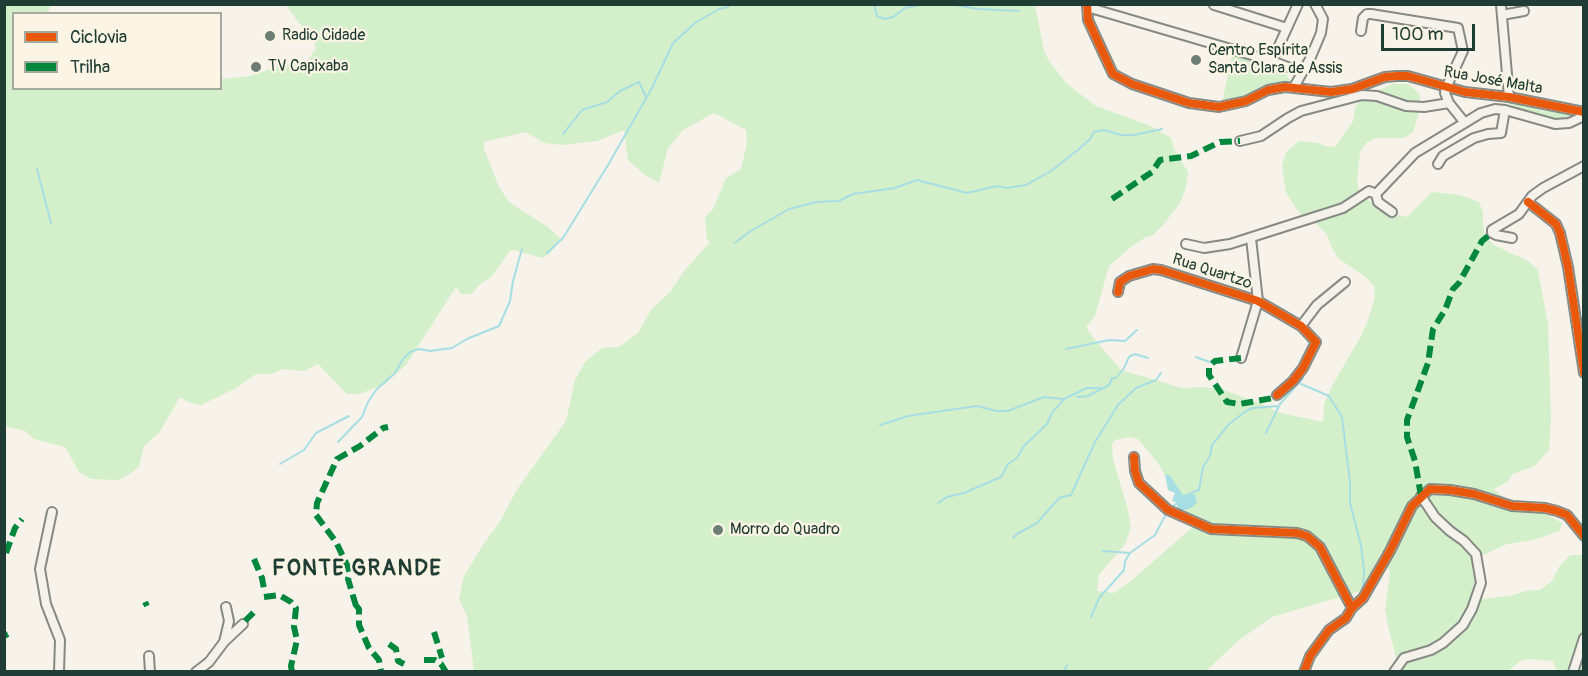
<!DOCTYPE html>
<meta charset="utf-8">
<style>
body{margin:0}
#map{position:relative;width:1588px;height:676px;overflow:hidden;background:#f7f3ea;font-family:Pangolin,sans-serif}
canvas{display:block}
.frame{position:absolute;inset:0;border:6px solid #1f3d34;pointer-events:none}
.legend{position:absolute;left:12px;top:12px;width:210px;height:78px;box-sizing:border-box;background:#fcf5e5;border:2px solid #a4ab9e;margin:0;padding:8px 10px;list-style:none;font-size:18px;color:#1f3d34}
.legend li{display:flex;align-items:center;gap:12px;height:30px}
.legend b{width:30px;border:2px solid #a4ab9e}
.scale{position:absolute;left:1381px;top:24px;width:94px;height:27px;box-sizing:border-box;border:3px solid #1f3d34;border-top:0;padding-left:8px;font-size:18px;line-height:21px;white-space:nowrap;color:#1f3d34;-webkit-text-stroke:4px #fcf5e5;paint-order:stroke}
</style>
<div id="map">
<canvas width="1588" height="676"></canvas>
<div class="frame"></div>
<ul class="legend">
<li><b style="height:8px;background:#e8590c"></b>Ciclovia</li>
<li><b style="height:8px;background:#00873e"></b>Trilha</li>
</ul>
<div class="scale">100 m</div>
</div>
<script>
const ctx = document.querySelector('canvas').getContext('2d');
ctx.lineJoin = 'round';
function fill(path, color) { ctx.fillStyle = color; ctx.fill(path, 'evenodd'); }
const shape = rows => new Path2D(rows.map(r => 'M' + r).join(''));
function stroke(path, color, width, dash) { ctx.strokeStyle = color; ctx.lineWidth = width; ctx.lineCap = dash ? 'butt' : 'round'; ctx.setLineDash(dash || []); ctx.stroke(path); }
function write(font, color, halo, rows, align = 'center') {
  ctx.font = font + ' Pangolin,sans-serif'; ctx.lineWidth = 4.5; ctx.setLineDash([]); ctx.textBaseline = 'middle'; ctx.strokeStyle = halo; ctx.fillStyle = color; for (const [text, x, y, turn = 0] of rows) {
    ctx.save(); ctx.translate(x, y); ctx.rotate((+turn || 0) * Math.PI / 180); ctx.textAlign = isNaN(turn) ? turn : align; if (halo) ctx.strokeText(text, 0, 0); ctx.fillText(text, 0, 0); ctx.restore();
  }
}
const green = shape([
 [4,5,52,5,47,13,14,14,14,88,220,88,221,79,250,76,282,65,306,63,316,48,313,37,298,22,286,5,1035,5,1044,51,1049,61,1067,84,1096,106,1151,126,1171,138,1174,149,1188,172,1186,187,1180,203,1163,225,1153,235,1146,237,1131,247,1109,266,1095,316,1086,327,1094,339,1121,370,1182,388,1202,387,1224,390,1264,405,1277,412,1323,422,1324,404,1332,386,1361,336,1368,320,1375,297,1374,286,1367,278,1339,259,1333,250,1326,233,1314,222,1300,214,1286,193,1282,166,1286,152,1299,141,1318,143,1328,147,1336,146,1353,121,1355,108,1361,98,1393,84,1408,84,1419,93,1421,106,1413,132,1404,138,1376,138,1367,142,1360,152,1357,181,1359,190,1366,199,1390,213,1407,217,1432,192,1460,195,1479,202,1483,212,1483,225,1485,236,1494,245,1528,261,1538,270,1548,325,1551,418,1549,450,1535,466,1513,474,1507,482,1494,489,1505,498,1539,510,1562,523,1560,531,1534,540,1507,544,1479,557,1477,600,1513,595,1525,591,1540,590,1552,581,1559,567,1570,555,1583,555,1583,671,1557,671,1553,661,1532,659,1520,661,1508,671,1397,671,1395,652,1389,631,1385,609,1390,573,1382,551,1369,578,1360,591,1272,617,1239,640,1206,671,474,671,467,616,459,599,464,576,483,545,501,520,516,491,566,421,575,380,585,362,602,348,619,347,638,333,651,310,670,292,684,271,710,242,707,240,705,217,713,209,726,178,741,169,747,143,746,130,714,113,683,130,668,148,659,183,645,175,628,160,624,130,597,141,562,145,544,143,526,132,484,142,484,149,499,187,509,202,548,227,560,238,557,245,549,254,542,258,515,250,510,251,492,276,478,286,472,294,461,294,456,287,406,365,386,383,360,394,347,394,318,364,304,371,283,369,271,374,256,374,236,388,201,405,188,402,180,397,159,433,144,446,139,467,128,475,118,480,91,479,79,472,65,447,34,439,25,431,5,426],
 [1130,437,1138,439,1158,463,1194,526,1132,580,1114,593,1097,591,1099,575,1125,544,1131,528,1128,510,1113,459,1112,444,1115,440],
 [1232,55,1282,69,1292,83,1280,82,1280,84,1248,97,1222,103],
 [1510,100,1545,108,1545,110,1541,109,1540,111,1554,111,1579,116,1555,122,1509,104]
]);
const water = shape([
 [1165,474,1170,476,1183,495,1190,493,1195,495,1197,502,1193,507,1182,511,1178,509,1176,502,1172,501,1175,493,1168,490]
]);
const stream = shape([
 [874,4,877,16,885,19,893,17,905,8,925,4],
 [950,4,978,9,1019,11],
 [563,134,582,110,607,102,620,91,639,82,646,97],
 [37,169,51,223],
 [735,243,749,232,789,209,816,202,839,201,853,194,895,188,917,180,967,193,997,186,1007,188,1026,185,1051,171,1079,149,1090,139,1094,132,1104,130,1121,135,1134,135,1162,129],
 [547,253,563,238,608,165,652,88,673,43,695,23,719,9,728,7,729,4],
 [1066,349,1109,340,1125,341,1137,330],
 [1196,357,1212,363],
 [1299,383,1329,396,1342,417,1350,482,1350,503,1361,545,1364,570,1363,588],
 [1077,397,1088,396,1109,385,1112,378,1116,378,1124,368,1129,357,1135,354,1148,358],
 [880,425,908,416,935,412,977,406,996,411,1008,411,1044,397,1063,399],
 [1266,433,1280,404,1303,378],
 [338,442,362,417,368,402,376,390,395,373,403,359,410,352,419,349,430,351,452,348,467,339,499,326,510,301,513,281,522,249],
 [280,464,304,450,316,433,349,416],
 [1191,493,1199,490,1203,467,1210,456,1212,445,1229,424,1246,411,1253,408,1279,406],
 [938,503,947,497,964,493,1001,477,1008,464,1017,458,1024,446,1047,424,1052,413,1064,399,1087,388,1102,388],
 [1171,508,1177,503],
 [1013,538,1017,534,1037,523,1059,498,1071,495,1095,442,1118,405,1136,388,1156,380,1161,373],
 [1103,551,1130,553],
 [1091,617,1099,598,1124,570,1125,561,1130,553,1155,535,1167,512],
 [1064,672,1067,665]
]);
const minor = shape([
 [1087,4,1088,20,1113,74,1132,84,1189,103,1219,107,1246,101,1268,90,1285,87,1331,92,1352,89,1385,77,1397,76,1408,76,1465,92,1509,97,1584,112],
 [1214,5,1287,28],
 [1501,5,1509,97],
 [1087,7,1272,61,1301,72],
 [1502,15,1524,11],
 [1361,31,1363,18,1367,14,1371,14,1458,28,1463,51,1446,88,1445,93,1449,103,1465,123],
 [1272,61,1298,4],
 [1294,87,1310,59,1321,33,1323,19,1315,4],
 [1240,141,1261,136,1288,118,1301,111,1362,95,1377,96,1406,106,1424,107,1449,103],
 [1438,164,1443,156,1474,138,1488,134,1501,133,1505,110],
 [1528,202,1556,224,1560,233,1568,267,1584,373],
 [1392,212,1378,202,1376,194,1415,153,1481,113,1495,109,1505,110,1555,124,1569,123,1584,116],
 [1512,238,1496,235,1492,233,1492,230,1519,214,1532,196,1543,188,1584,166],
 [1186,244,1204,248,1230,244,1343,208,1369,191,1376,194],
 [1118,292,1120,282,1129,276,1153,269,1161,270,1258,301,1301,326,1316,342,1303,368,1293,381,1277,395],
 [1301,326,1317,305,1345,282],
 [1241,358,1258,301,1251,238],
 [1134,457,1135,471,1139,483,1168,510,1211,529,1297,533,1307,536,1320,547,1352,608],
 [52,512,40,569,46,604,60,640,59,672],
 [225,641,243,624],
 [149,656,150,672],
 [196,672,209,662,224,642,229,621,226,607],
 [1304,672,1310,656,1329,630,1346,618,1352,608,1363,598,1390,551,1412,506,1430,489,1450,490,1474,494,1512,506,1545,508,1557,511,1567,515,1584,536],
 [1394,672,1404,658,1431,650,1443,643,1463,625,1472,609,1481,583,1476,554,1464,541,1450,531,1435,517,1421,496],
 [1573,672,1584,638]
]);
const quiet = shape([
 [1112,199,1152,172,1160,160,1191,156,1220,142,1240,141],
 [1241,358,1215,361,1209,366,1209,375,1227,402,1239,404,1251,402,1273,398,1277,395],
 [1421,496,1415,461,1407,437,1407,420,1428,363,1433,329,1445,310,1453,289,1459,283,1482,241,1492,233],
 [6,553,15,528,22,519],
 [254,559,262,578,264,589],
 [264,597,279,595,291,602,296,608,294,627,297,640,291,666,292,672],
 [145,602,147,606],
 [355,604,359,609,359,625,369,648,379,660,381,672],
 [356,606,348,579,350,574,348,567,336,542,316,515,317,503,337,459,360,446,383,428,388,427],
 [245,621,255,611],
 [434,632,442,658],
 [4,636,8,634],
 [389,644,396,649,398,661,404,664],
 [424,660,435,660,441,664,446,672]
]);
const cycleway = shape([
 [1087,4,1088,20,1113,74,1132,84,1189,103,1219,107,1246,101,1268,90,1285,87,1331,92,1352,89,1385,77,1397,76,1408,76,1465,92,1509,97,1584,112],
 [1528,202,1556,224,1560,233,1568,267,1584,373],
 [1118,292,1120,282,1129,276,1153,269,1161,270,1258,301,1301,326,1316,342,1303,368,1293,381,1277,395],
 [1134,457,1135,471,1139,483,1168,510,1211,529,1297,533,1307,536,1320,547,1352,608],
 [1304,672,1310,656,1329,630,1346,618,1352,608,1363,598,1390,551,1412,506,1430,489,1450,490,1474,494,1512,506,1545,508,1557,511,1567,515,1584,536]
]);
const markers = [
 [270,36,6,"#6b7d74"],
 [1196,60,6,"#6b7d74"],
 [256,67,6,"#6b7d74"],
 [718,530,6,"#6b7d74"]
];
const poiNames = [
 ["Radio Cidade",282,36],
 ["Centro Espírita",1208,51],
 ["Santa Clara de Assis",1208,69],
 ["TV Capixaba",268,67],
 ["Morro do Quadro",730,530]
];
const streetNames = [
 ["Rua José Malta",1493,81,10],
 ["Rua Quartzo",1212,272,18]
];
const districtNames = [
 ["FONTE GRANDE",357,569]
];
fill(green, '#d3f0ca');
fill(water, '#a7dee3');
stroke(stream, '#a7dee3', 2);
stroke(minor, '#868984', 12);
stroke(minor, '#f5f2ec', 8);
stroke(quiet, '#00873e', 6, [12, 6]);
stroke(cycleway, '#e8590c', 8);
for (const [x, y, r, color] of markers) { const dot = new Path2D(); dot.arc(x, y, r, 0, 2 * Math.PI); ctx.fillStyle = color; ctx.fill(dot); stroke(dot, '#fcf5e5', 2); }
write('16px', '#1f3d34', '#fcf5e5', poiNames, 'left');
write('16px', '#1f3d34', '#fcf5e5', streetNames);
ctx.letterSpacing = '1.5px';
write('bold 22px', '#1f3d34', '#fcf5e5', districtNames);
ctx.letterSpacing = '0px';
</script>
